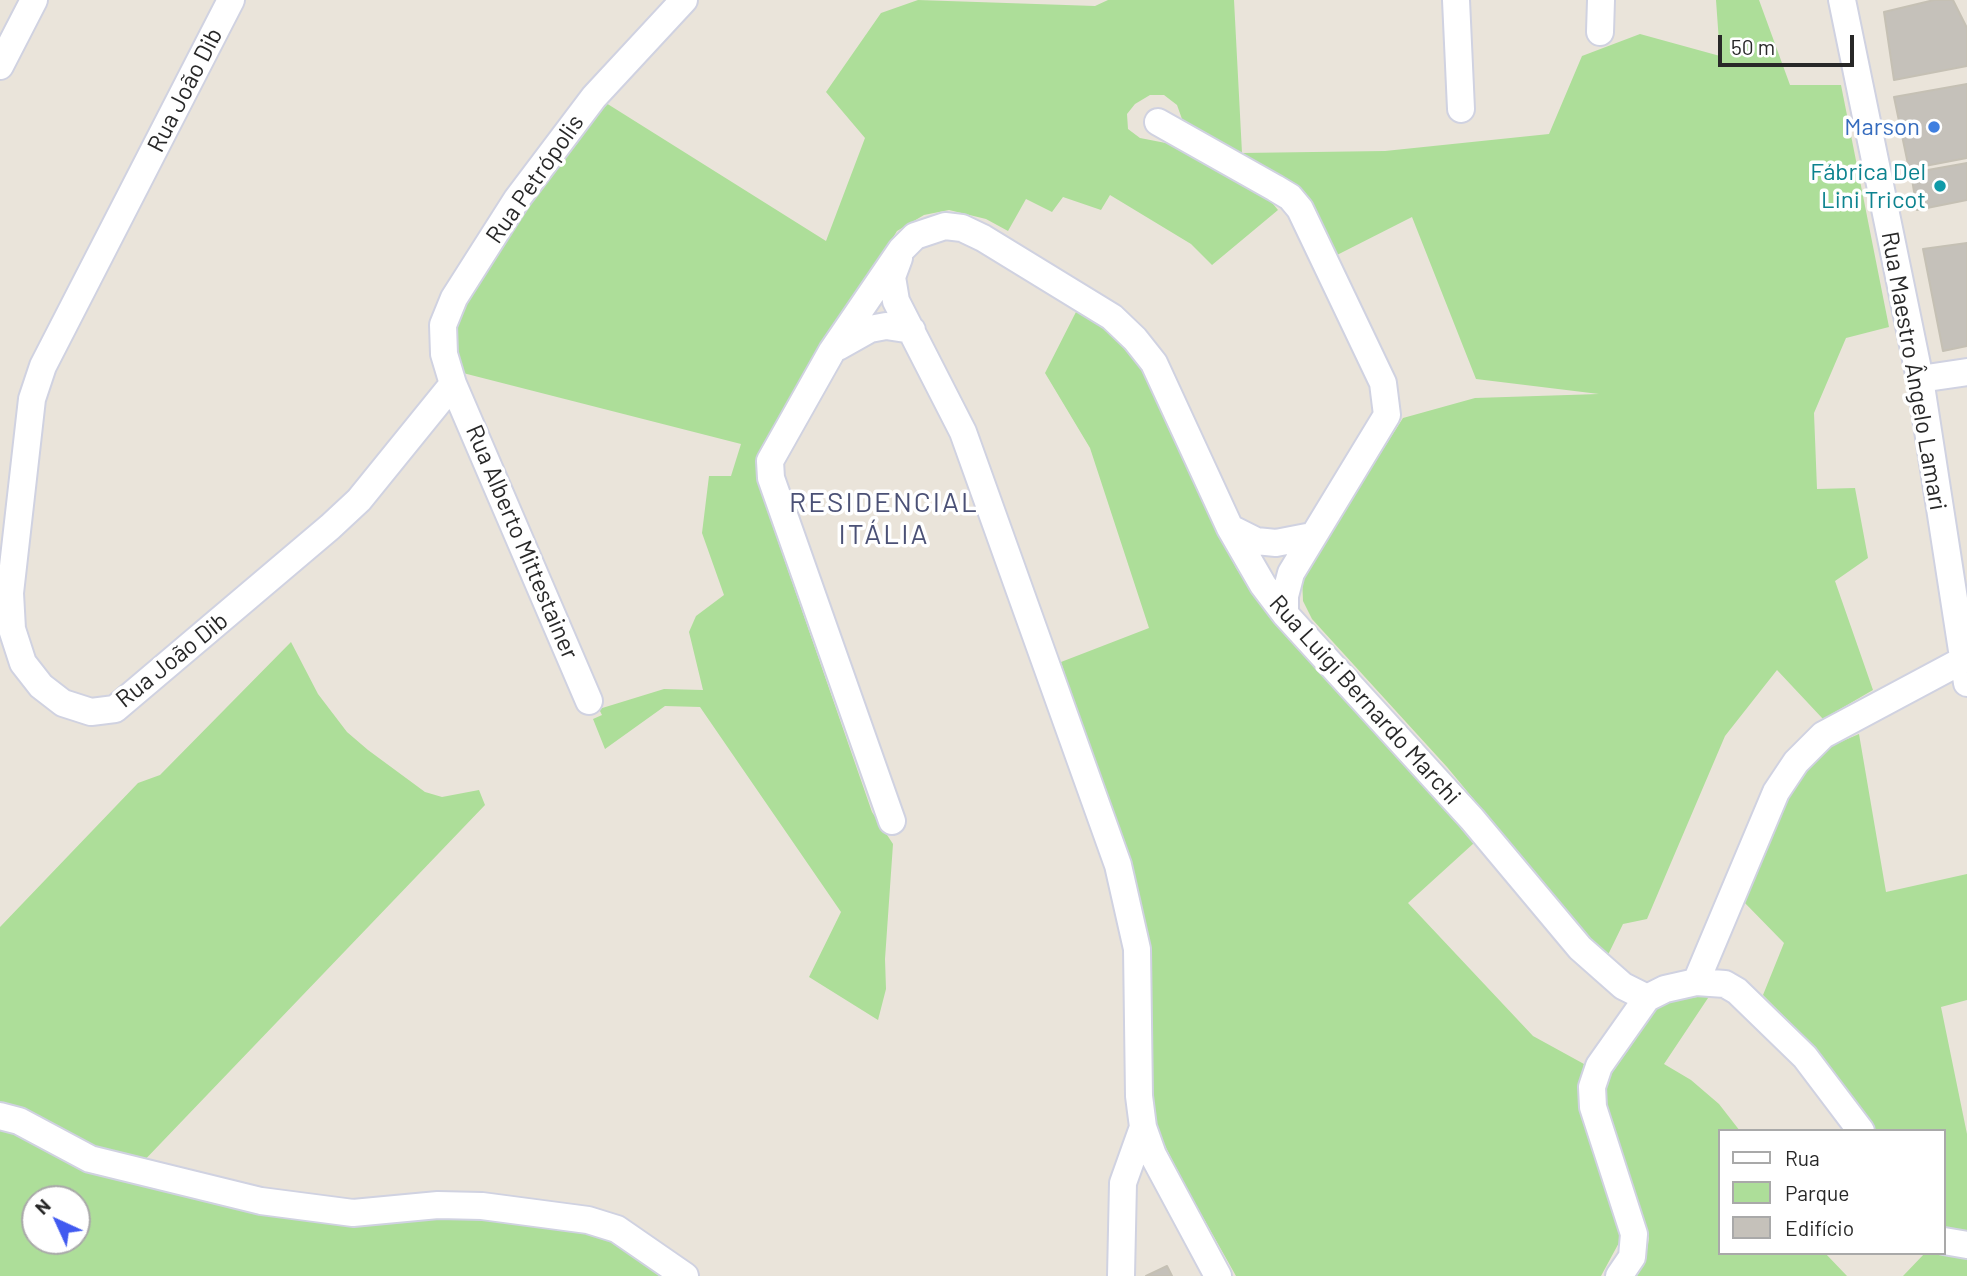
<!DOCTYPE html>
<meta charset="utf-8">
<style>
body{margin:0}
#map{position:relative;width:1967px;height:1276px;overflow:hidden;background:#eae4da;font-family:Barlow,sans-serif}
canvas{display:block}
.legend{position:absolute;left:1718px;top:1129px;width:228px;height:126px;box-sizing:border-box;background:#fff;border:2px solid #a9a9a9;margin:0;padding:9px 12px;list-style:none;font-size:21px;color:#282828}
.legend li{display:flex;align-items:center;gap:14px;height:35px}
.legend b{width:35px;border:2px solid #a9a9a9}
.north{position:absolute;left:21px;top:1185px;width:70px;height:70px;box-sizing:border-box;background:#fff;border:2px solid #a9a9a9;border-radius:50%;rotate:315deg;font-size:19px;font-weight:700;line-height:28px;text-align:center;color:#282828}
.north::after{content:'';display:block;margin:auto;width:24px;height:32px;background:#415af0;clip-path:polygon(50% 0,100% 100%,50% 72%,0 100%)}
.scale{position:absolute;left:1718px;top:35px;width:136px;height:32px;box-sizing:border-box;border:4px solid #282828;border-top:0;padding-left:9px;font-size:21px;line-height:24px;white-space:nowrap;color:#282828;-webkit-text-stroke:5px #fff;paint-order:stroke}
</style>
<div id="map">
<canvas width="1967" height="1276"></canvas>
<ul class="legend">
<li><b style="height:9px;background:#fff"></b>Rua</li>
<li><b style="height:19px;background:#adde99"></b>Parque</li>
<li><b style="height:19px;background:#c5c1ba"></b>Edifício</li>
</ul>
<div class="north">N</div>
<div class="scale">50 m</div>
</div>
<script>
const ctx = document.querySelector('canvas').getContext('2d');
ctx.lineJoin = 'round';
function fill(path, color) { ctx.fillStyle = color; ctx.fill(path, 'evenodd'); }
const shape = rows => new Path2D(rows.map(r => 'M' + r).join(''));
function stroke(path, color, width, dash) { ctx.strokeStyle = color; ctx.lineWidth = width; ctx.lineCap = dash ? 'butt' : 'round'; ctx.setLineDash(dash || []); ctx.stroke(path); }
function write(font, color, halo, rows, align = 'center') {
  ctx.font = font + ' Barlow,sans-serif'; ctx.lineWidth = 7; ctx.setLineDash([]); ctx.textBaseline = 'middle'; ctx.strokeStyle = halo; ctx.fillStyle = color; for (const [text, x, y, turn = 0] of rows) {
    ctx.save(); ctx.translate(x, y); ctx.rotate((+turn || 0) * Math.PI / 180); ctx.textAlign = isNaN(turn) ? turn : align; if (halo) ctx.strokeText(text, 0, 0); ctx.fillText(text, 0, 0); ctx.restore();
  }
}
const green = shape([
 [918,0,1095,6,1108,0,1234,0,1242,153,1385,151,1549,134,1582,56,1640,34,1720,56,1716,0,1759,0,1790,85,1841,85,1889,327,1846,338,1814,413,1817,489,1855,488,1868,558,1835,581,1873,690,1823,719,1777,670,1725,736,1647,919,1623,924,1606,959,1447,767,1312,619,1303,601,1302,577,1403,418,1475,398,1599,394,1476,379,1412,217,1335,256,1292,185,1242,153,1193,129,1182,119,1177,105,1164,95,1150,95,1135,104,1127,114,1128,129,1140,138,1176,145,1264,193,1278,210,1212,265,1191,244,1110,195,1101,210,1063,197,1052,212,1026,199,1008,231,986,219,949,210,924,215,897,231,762,449,758,471,765,504,872,812,893,844,885,959,886,989,878,1020,809,977,841,912,700,707,665,706,605,749,593,719,602,715,599,709,664,689,703,690,689,632,696,616,724,595,702,533,709,476,731,476,741,444,463,373,454,353,453,330,516,215,606,103,826,241,865,138,826,92,881,13],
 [1078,308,1108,324,1135,353,1236,568,1263,608,1474,843,1408,903,1533,1036,1584,1064,1578,1089,1621,1239,1601,1276,1236,1276,1186,1187,1155,1126,1148,1091,1149,944,1139,901,1061,662,1149,628,1090,448,1045,373],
 [291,642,318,694,347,732,368,750,425,792,442,797,479,790,485,805,138,1167,0,1111,0,927,138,783,160,775],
 [1859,734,1886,892,1967,874,1967,1000,1941,1007,1967,1134,1967,1238,1944,1234,1944,1131,1874,1131,1818,1051,1763,995,1784,943,1742,900,1795,784,1811,762,1831,746],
 [1710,995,1664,1064,1691,1080,1719,1104,1740,1131,1720,1131,1720,1253,1825,1253,1847,1276,1637,1276,1645,1262,1649,1238,1602,1094,1605,1083,1658,1007,1665,1002],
 [0,1120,135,1178,588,1223,679,1276,0,1276],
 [35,1199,77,1199,77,1241,35,1241],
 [1925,1253,1967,1254,1967,1276,1903,1276]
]);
const building = shape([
 [1934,0,1953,0,1967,28,1967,66,1894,80,1884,12,1934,0],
 [1967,84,1967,158,1909,169,1894,97,1967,84],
 [1967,163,1967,200,1917,210,1911,173,1967,163],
 [1967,243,1967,346,1943,351,1923,249,1967,243],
 [1167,1266,1172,1276,1146,1276,1167,1266]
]);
const minor = shape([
 [231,0,43,366,32,399,10,593,12,629,23,663,41,686,63,703,91,712,115,709,330,527,359,500,453,384],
 [1456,0,1461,109],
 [1842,0,1920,379,1967,683],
 [1600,32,1601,0],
 [0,66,34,0],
 [1158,122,1275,188,1290,197,1300,209,1383,383,1387,415,1291,573,1285,596,1285,614],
 [899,258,892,277,896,301,963,432,1118,865,1137,949,1139,1096,1143,1127,1153,1155,1218,1276],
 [838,347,870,329,886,326,912,330],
 [1920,379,1967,372],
 [1230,528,1256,541,1276,543,1312,536],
 [589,701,453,384,444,354,443,325,454,298,517,199,594,97,684,0],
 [892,821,771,478,770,461,832,351,901,250,915,236,945,226,962,228,983,238,1112,317,1135,339,1154,363,1230,528,1263,585,1285,614,1472,819,1580,948,1623,986,1647,998],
 [1696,982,1776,792,1796,762,1823,735,1967,658],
 [0,1116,19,1121,90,1159,261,1201,353,1213,438,1205,482,1206,588,1220,617,1229,685,1276],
 [1944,1241,1967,1245],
 [1121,1276,1123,1183,1143,1127],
 [1619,1276,1632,1257,1634,1234,1593,1107,1592,1087,1599,1066,1647,998,1665,989,1696,982,1725,984,1737,991,1805,1057,1861,1131]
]);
const markers = [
 [1934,127,7,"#3f7fe0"],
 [1940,186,7,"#0f9aa8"]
];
const streetNames = [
 ["Rua João Dib",185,90,-63],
 ["Rua Petrópolis",535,179,-55],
 ["Rua Maestro Ângelo Lamari",1914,371,80],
 ["Rua Alberto Mittestainer",522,542,67],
 ["Rua João Dib",172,660,-39],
 ["Rua Luigi Bernardo Marchi",1365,700,48]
];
const shopNames = [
 ["Marson",1920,127]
];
const cultureNames = [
 ["Fábrica Del",1926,172],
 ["Lini Tricot",1926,200]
];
const quarterNames = [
 ["RESIDENCIAL",884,503],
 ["ITÁLIA",884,535]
];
fill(green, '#adde99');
fill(building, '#c5c1ba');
stroke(building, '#c5c0b4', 2);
stroke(minor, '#d0d2e1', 30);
stroke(minor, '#fff', 26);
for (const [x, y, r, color] of markers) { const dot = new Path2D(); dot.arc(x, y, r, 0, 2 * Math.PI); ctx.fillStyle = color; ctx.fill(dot); stroke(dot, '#fff', 2.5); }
write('24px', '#282828', '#fff', streetNames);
write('24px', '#366cbe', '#fff', shopNames, 'right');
write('24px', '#0d838f', '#fff', cultureNames, 'right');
ctx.letterSpacing = '2px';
write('28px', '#4b5176', '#fff', quarterNames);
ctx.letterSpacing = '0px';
</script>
